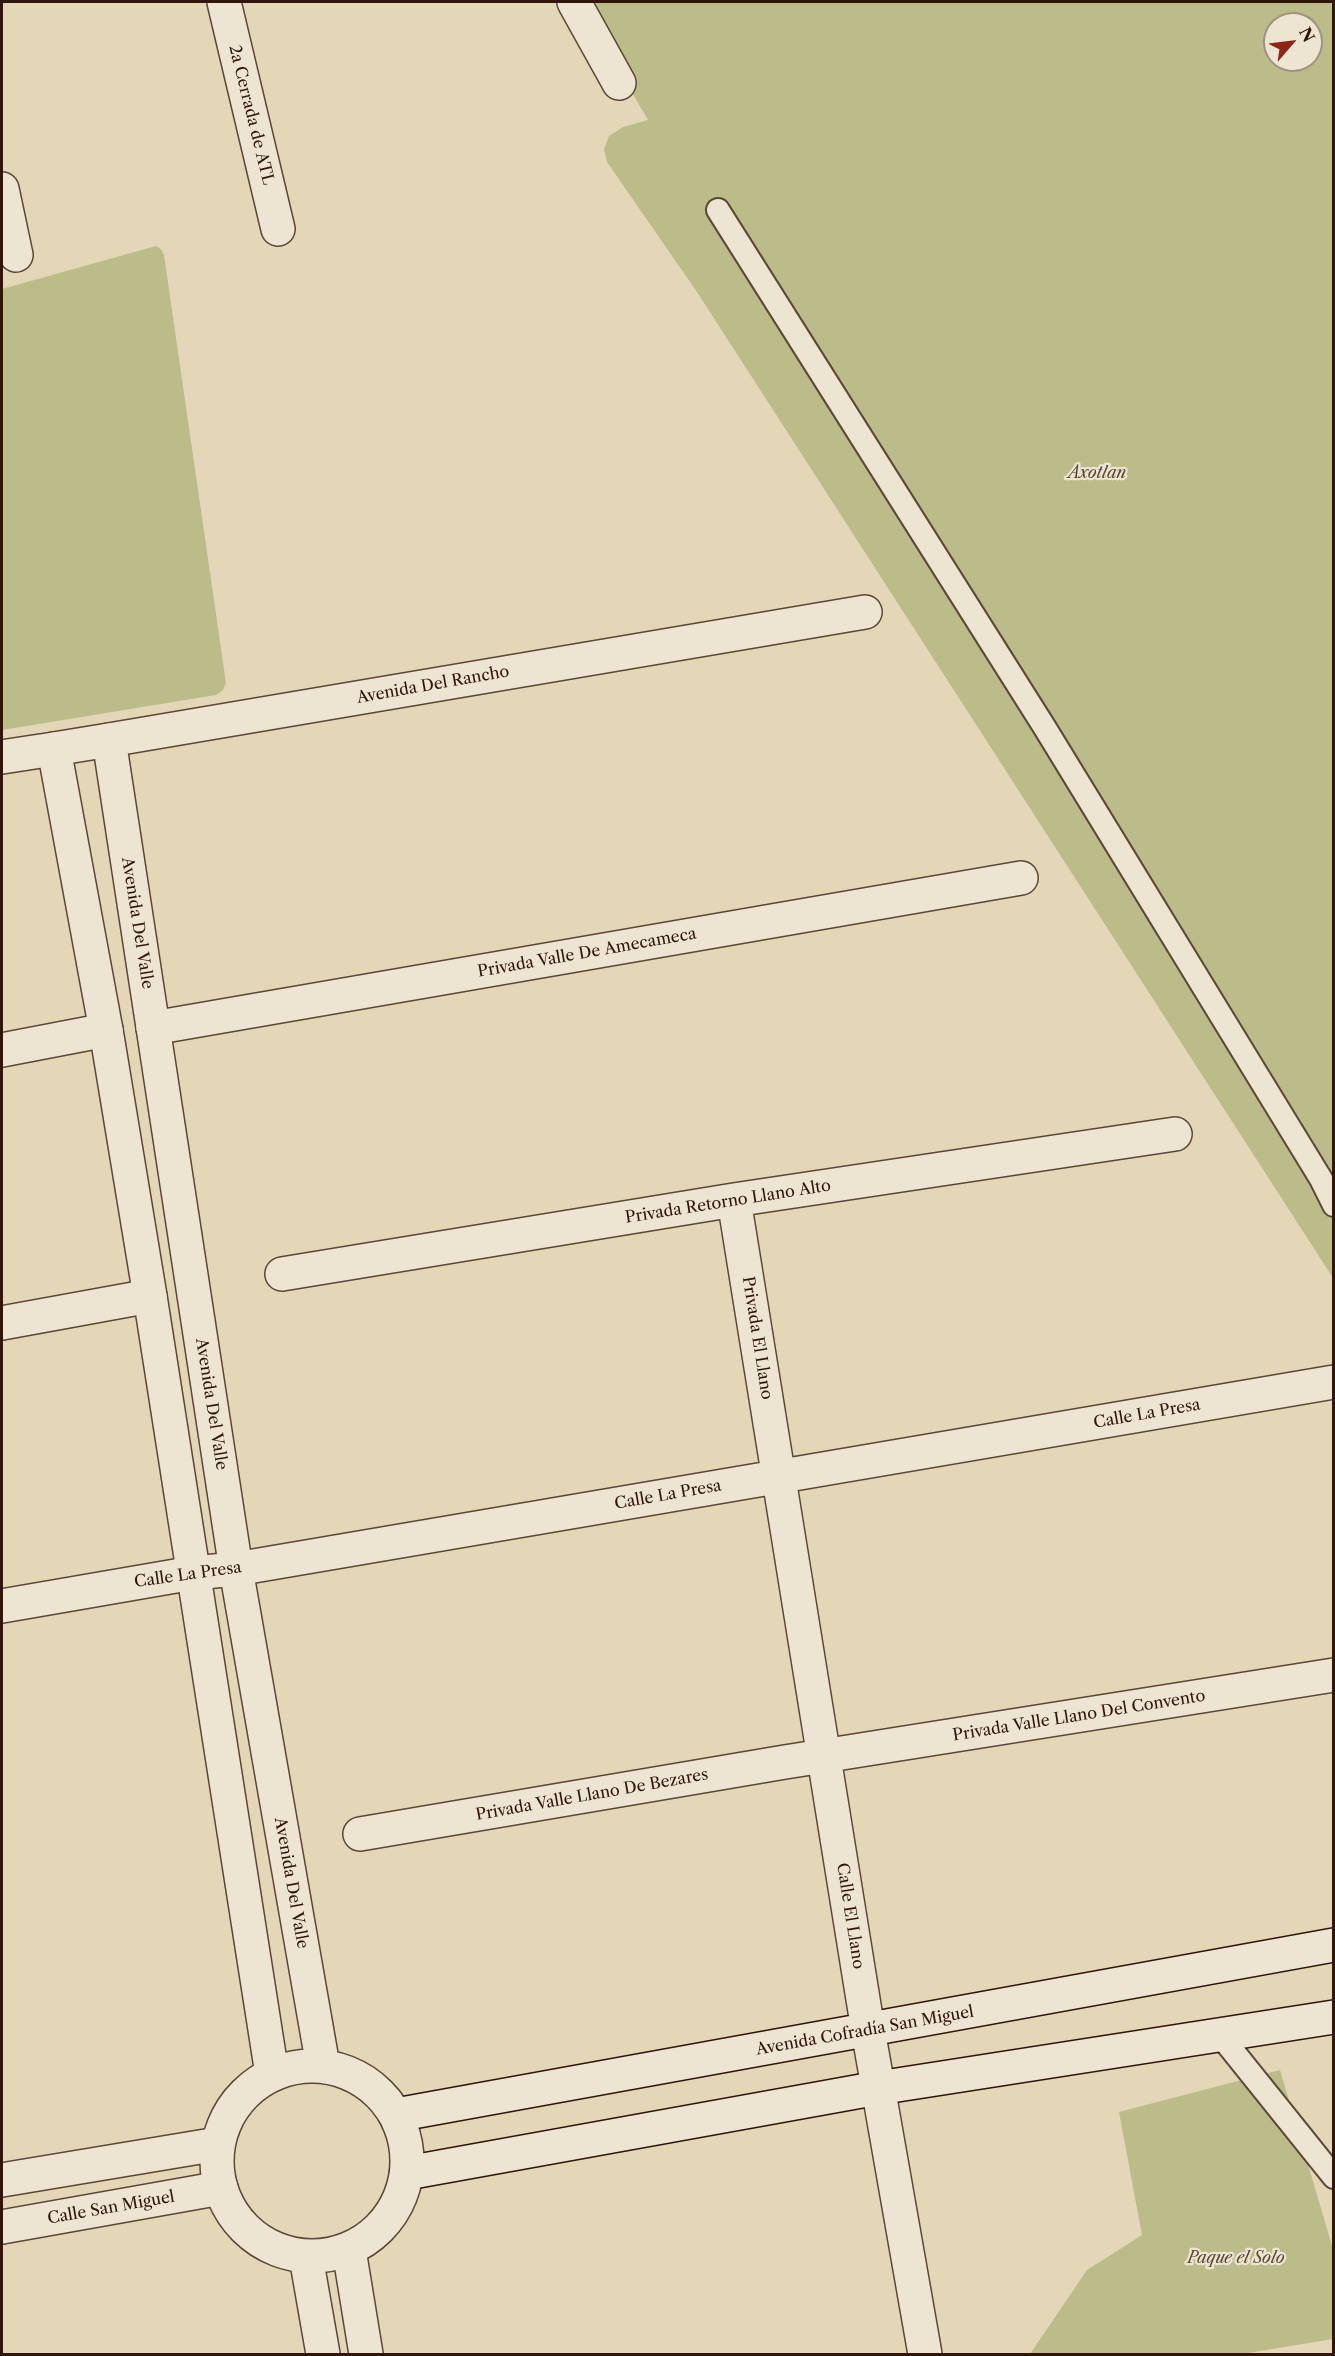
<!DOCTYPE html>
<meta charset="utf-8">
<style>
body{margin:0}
#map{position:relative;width:1335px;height:2356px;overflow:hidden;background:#e4d7b8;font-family:"Libre Caslon Text",serif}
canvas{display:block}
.frame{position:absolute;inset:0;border:3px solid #30150a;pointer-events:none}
.north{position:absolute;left:1263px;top:12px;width:60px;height:60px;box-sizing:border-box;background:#ede5d1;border:2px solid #a19281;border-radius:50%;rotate:62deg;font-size:16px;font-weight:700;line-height:24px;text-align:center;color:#30150a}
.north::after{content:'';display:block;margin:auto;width:21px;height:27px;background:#8f2418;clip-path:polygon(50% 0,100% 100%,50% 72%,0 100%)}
</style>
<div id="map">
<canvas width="1335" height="2356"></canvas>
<div class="frame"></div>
<div class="north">N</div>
</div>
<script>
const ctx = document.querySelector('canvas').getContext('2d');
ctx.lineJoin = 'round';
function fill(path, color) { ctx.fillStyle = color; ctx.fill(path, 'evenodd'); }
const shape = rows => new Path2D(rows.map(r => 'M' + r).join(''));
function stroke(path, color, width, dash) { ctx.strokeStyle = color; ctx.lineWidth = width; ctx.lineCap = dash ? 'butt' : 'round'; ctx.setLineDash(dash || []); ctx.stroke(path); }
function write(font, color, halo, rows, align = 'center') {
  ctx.font = font + ' "Libre Caslon Text",serif'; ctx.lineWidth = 4.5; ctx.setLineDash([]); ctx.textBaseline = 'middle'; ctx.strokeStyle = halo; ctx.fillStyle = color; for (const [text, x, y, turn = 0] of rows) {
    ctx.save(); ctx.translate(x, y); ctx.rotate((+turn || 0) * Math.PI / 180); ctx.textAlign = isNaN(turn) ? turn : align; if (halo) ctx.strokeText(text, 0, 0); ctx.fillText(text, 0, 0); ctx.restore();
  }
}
const green = shape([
 [579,2,1333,2,1333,1278,697,292,607,162,604,149,609,136,623,127,648,120],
 [1275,24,1311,24,1311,60,1275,60],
 [156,246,161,249,164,255,226,683,223,690,216,695,2,730,2,289],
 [1280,2070,1333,2249,1333,2339,1242,2354,1030,2354,1087,2270,1142,2235,1119,2112]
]);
const service = shape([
 [718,210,1045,728,1321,1179,1334,1205],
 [1220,2035,1334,2177]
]);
const minor = shape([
 [224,2,278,229],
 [574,2,619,83],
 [2,189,16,255],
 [109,740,865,612],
 [2,757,54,749],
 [153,1028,1021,878],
 [2,1050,106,1030],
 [734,1200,868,2030,925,2354],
 [282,1274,734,1200,1175,1134],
 [2,1323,150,1296],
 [2,1606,193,1573,236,1569,1334,1382],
 [360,1834,785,1762,1334,1675],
 [2,2180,218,2144],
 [2,2227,221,2188]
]);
const tertiary = shape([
 '217 2161a95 95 0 1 1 190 0a95 95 0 1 1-190 0Z',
 [272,2074,150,1296,106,1030,54,749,109,740,236,1569,323,2066],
 [349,2250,366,2354],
 [306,2257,323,2354]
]);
const secondary = shape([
 [396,2115,1334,1945],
 [407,2173,878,2088,1334,2017]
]);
const streetNames = [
 ["2a Cerrada de ATL",251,115,76],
 ["Avenida Del Rancho",433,685,-10],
 ["Avenida Del Valle",137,923,81],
 ["Privada Valle De Amecameca",587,953,-10],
 ["Privada Retorno Llano Alto",728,1202,-9],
 ["Privada El Llano",757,1338,81],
 ["Avenida Del Valle",211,1404,81],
 ["Calle La Presa",1147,1414,-10],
 ["Calle La Presa",668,1495,-10],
 ["Calle La Presa",188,1575,-8],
 ["Privada Valle Llano Del Convento",1079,1716,-9],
 ["Privada Valle Llano De Bezares",592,1795,-10],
 ["Avenida Del Valle",291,1883,80],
 ["Calle El Llano",850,1916,81],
 ["Avenida Cofradía San Miguel",865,2031,-10],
 ["Calle San Miguel",111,2208,-10]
];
const parkNames = [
 ["Axotlan",1097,473],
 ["Paque el Solo",1236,2258]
];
fill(green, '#bbbc8a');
stroke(service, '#5d4636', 26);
stroke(minor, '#5d4636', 36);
stroke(tertiary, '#5d4636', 36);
stroke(secondary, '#30150a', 36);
stroke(service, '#ede5d1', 22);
stroke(minor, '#ede5d1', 33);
stroke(tertiary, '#ede5d1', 33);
stroke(secondary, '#ede5d1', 33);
write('16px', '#30150a', '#ede5d1', streetNames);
write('italic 16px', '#5a4730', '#ede5d1', parkNames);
</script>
